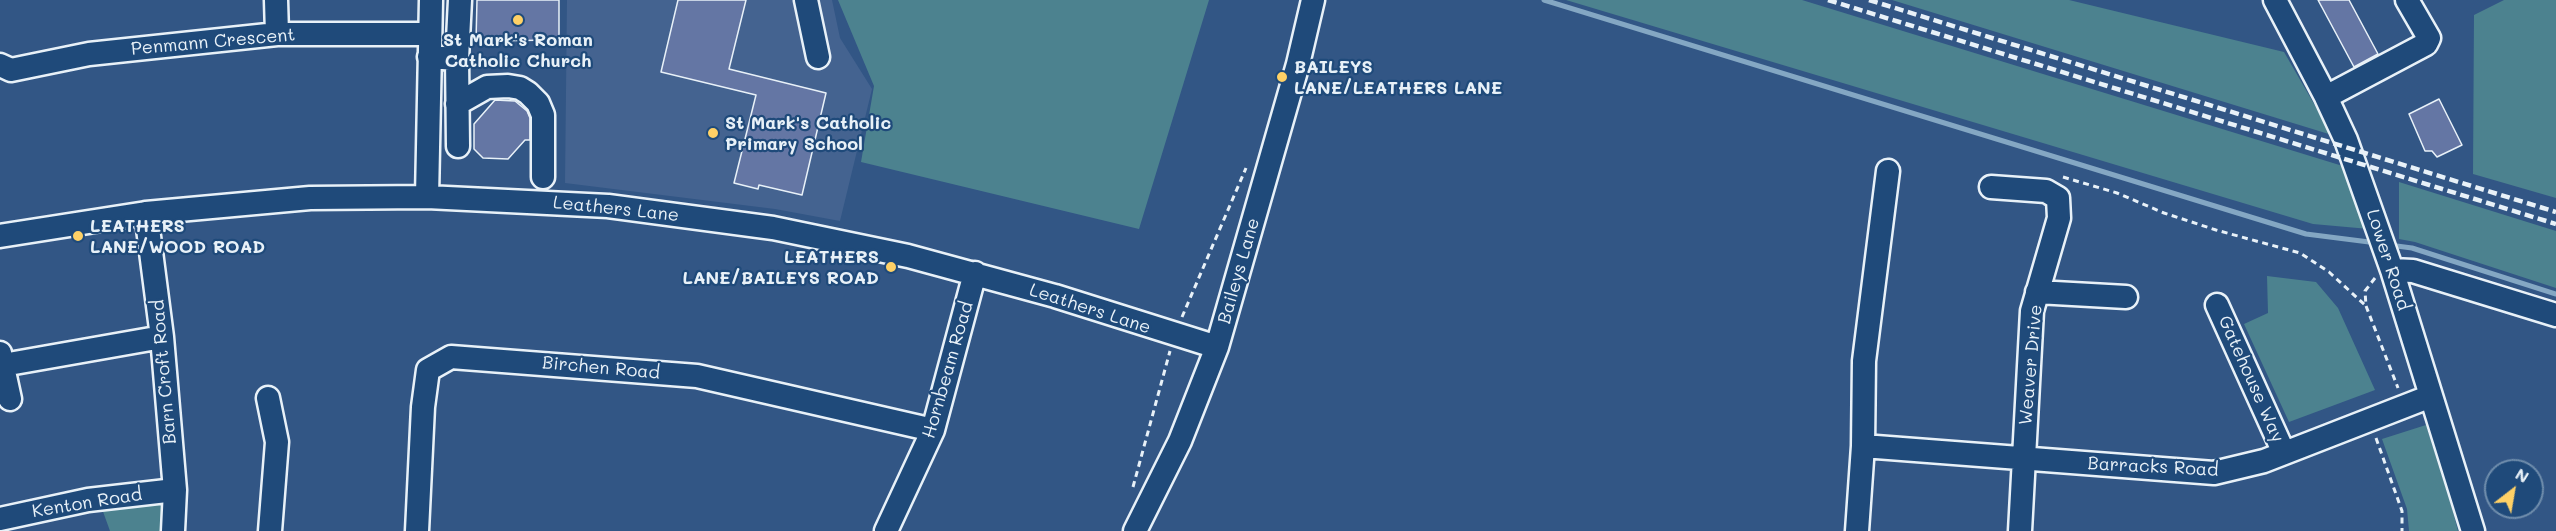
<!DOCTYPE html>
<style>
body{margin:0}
#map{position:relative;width:2556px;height:531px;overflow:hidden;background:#325685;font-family:Mali,sans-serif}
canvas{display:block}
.north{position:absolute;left:2484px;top:459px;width:60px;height:60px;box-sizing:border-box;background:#1f4a7a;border:2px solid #6f8dac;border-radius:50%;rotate:31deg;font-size:16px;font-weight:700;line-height:24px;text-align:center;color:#e8f1f8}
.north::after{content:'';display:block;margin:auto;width:21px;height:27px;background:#ffd166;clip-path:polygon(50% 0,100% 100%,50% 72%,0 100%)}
</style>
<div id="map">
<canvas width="2556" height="531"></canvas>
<div class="north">N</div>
</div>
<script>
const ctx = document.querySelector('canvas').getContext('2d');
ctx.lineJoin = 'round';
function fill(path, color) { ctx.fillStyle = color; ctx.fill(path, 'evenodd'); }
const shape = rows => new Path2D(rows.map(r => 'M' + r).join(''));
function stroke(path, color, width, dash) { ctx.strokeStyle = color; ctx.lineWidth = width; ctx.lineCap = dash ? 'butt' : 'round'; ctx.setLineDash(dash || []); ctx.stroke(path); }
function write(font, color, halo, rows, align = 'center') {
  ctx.font = font + ' Mali,sans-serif'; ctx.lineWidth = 4.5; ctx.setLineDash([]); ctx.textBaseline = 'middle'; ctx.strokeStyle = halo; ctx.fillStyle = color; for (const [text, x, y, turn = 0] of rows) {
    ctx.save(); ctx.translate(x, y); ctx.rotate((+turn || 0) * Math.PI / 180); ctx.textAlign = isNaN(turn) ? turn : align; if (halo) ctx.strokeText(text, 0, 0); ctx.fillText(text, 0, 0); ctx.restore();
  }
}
const built = shape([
 [567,0,832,0,840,38,872,89,840,221,775,209,565,183]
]);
const green = shape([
 [838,0,1209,0,1139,229,861,162,874,86],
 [1566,0,1802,0,2346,167,2369,229,2313,224],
 [1892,0,2069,0,2284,52,2332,135],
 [2504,0,2556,0,2556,198,2473,174,2474,15],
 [2399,182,2556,231,2556,288,2415,242,2399,239],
 [2267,276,2316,282,2338,308,2375,390,2289,422,2244,324,2268,313],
 [2426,425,2452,508,2458,531,2409,531,2407,509,2382,439],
 [167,498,165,531,110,531,101,506]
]);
const stream = shape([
 [1544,0,2306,234,2377,243],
 [2389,245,2412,248,2556,294]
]);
const building = shape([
 [477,0,559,0,559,40,476,41,477,0],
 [678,0,746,0,729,69,826,93,802,195,759,185,758,189,734,183,756,95,661,72,678,0],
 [2318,0,2349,0,2378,54,2354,67,2318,0],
 [2439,99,2462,145,2437,157,2432,151,2425,151,2409,114,2439,99],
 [495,100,515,101,527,111,530,118,530,140,525,140,508,159,483,158,474,149,474,124,495,100]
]);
const path = shape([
 [2063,177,2117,193,2164,213,2216,230,2300,253,2329,272,2366,306],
 [2375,278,2365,291,2366,306,2398,388],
 [1182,317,1246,168],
 [2376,438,2402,511,2402,531],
 [1133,487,1170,351]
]);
const minor = shape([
 [276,0,277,34],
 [806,0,818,57],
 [2275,0,2326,97,2346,140,2392,270,2473,531],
 [429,57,457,59,458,146],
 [457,59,460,0],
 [0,65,11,70,89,54,277,34,430,34],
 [2326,97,2426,44,2429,38,2407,0],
 [457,104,487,87,508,86,520,88,528,93,538,103,543,115,543,177],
 [1991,187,2046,191,2058,198,2059,218,2032,311,2020,531],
 [427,197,431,0],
 [146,213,162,337,175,490,173,531],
 [0,236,146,213,310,198,427,197,608,206,773,228,908,256,1055,296,1217,347],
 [2392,270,2413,271,2556,315],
 [2037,292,2126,297],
 [2217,305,2284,453],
 [0,353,10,399],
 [3,365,162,337],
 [268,398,277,442,270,531],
 [1863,446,2214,473,2264,461,2431,396],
 [0,519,88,500,175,490],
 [417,531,423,407,428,370,451,357,697,376,933,430],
 [886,531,933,430,975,273],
 [1135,531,1180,441,1217,347,1298,64,1313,0],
 [1857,531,1863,446,1864,361,1888,171]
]);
const rail = shape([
 [1828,0,2556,224],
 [1869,0,2556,212]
]);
const markers = [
 [518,20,6,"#ffd166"],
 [1282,77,6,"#ffd166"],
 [713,133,6,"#ffd166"],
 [78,236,6,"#ffd166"],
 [891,267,6,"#ffd166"]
];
const poiNames = [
 ["St Mark's Roman",518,40,"center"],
 ["Catholic Church",518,61,"center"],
 ["BAILEYS",1294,67],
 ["LANE/LEATHERS LANE",1294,88],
 ["St Mark's Catholic",725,123],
 ["Primary School",725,144],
 ["LEATHERS",90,226],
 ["LANE/WOOD ROAD",90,247],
 ["LEATHERS",879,257,"right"],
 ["LANE/BAILEYS ROAD",879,278,"right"]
];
const streetNames = [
 ["Penmann Crescent",213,42,-5],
 ["Leathers Lane",616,209,6],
 ["Lower Road",2388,260,72],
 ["Baileys Lane",1239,271,-74],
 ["Leathers Lane",1090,309,18],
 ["Weaver Drive",2031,365,-85],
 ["Birchen Road",601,368,5],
 ["Hornbeam Road",948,370,-74],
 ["Barn Croft Road",164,372,-95],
 ["Gatehouse Way",2251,379,66],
 ["Barracks Road",2153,467,3],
 ["Kenton Road",87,503,-9]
];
fill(built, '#446390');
fill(green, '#4c828f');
stroke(stream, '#84a7c3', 5);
fill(building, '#6476a4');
stroke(building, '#e8f1f8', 1.5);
stroke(minor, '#e8f1f8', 27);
stroke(path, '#e8f1f8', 3, [6, 4.5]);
stroke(minor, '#1f4a7a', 22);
stroke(rail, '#e8f1f8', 4.5, [9, 4.5]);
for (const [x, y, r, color] of markers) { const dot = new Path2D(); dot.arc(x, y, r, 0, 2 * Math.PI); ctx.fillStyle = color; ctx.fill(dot); stroke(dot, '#1f4a7a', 2); }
write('bold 18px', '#e8f1f8', '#1f4a7a', poiNames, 'left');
write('18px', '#e8f1f8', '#1f4a7a', streetNames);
</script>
